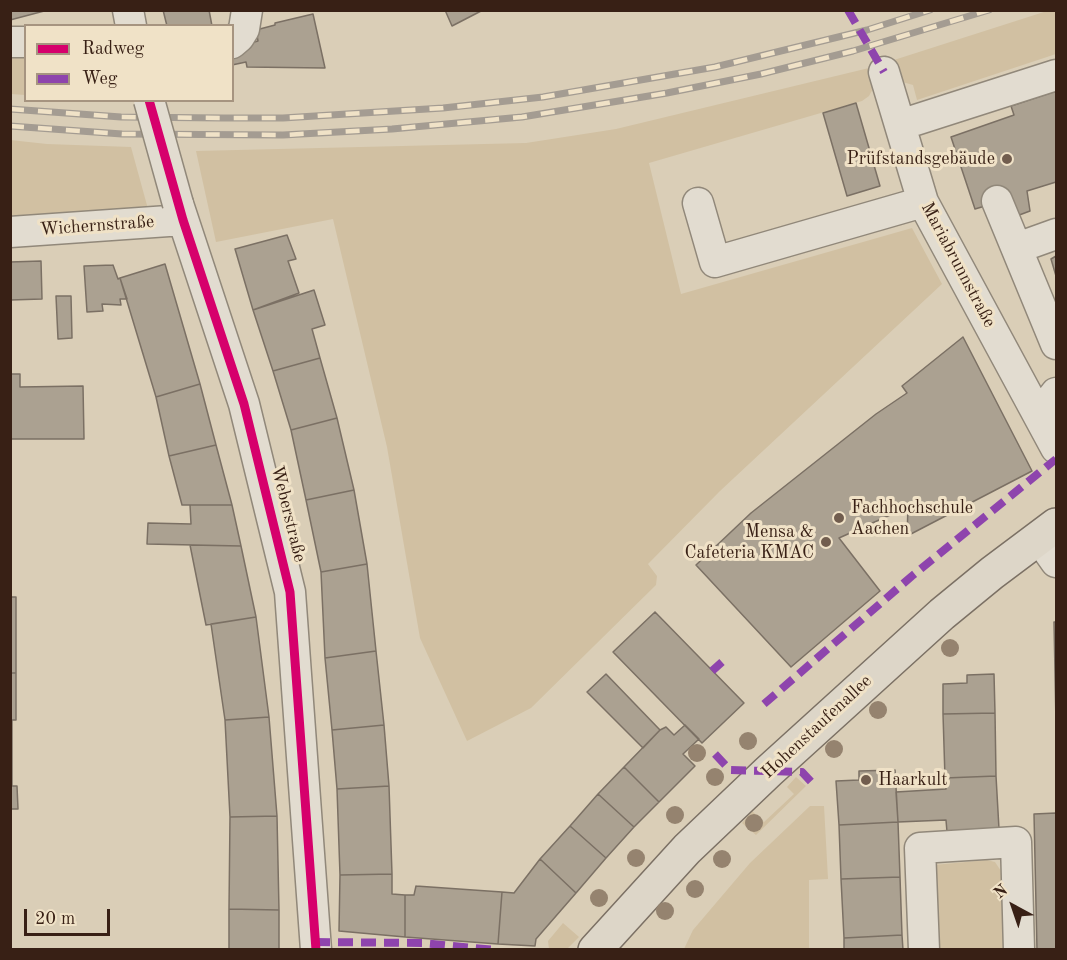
<!DOCTYPE html>
<meta charset="utf-8">
<style>
body{margin:0}
#map{position:relative;width:1067px;height:960px;overflow:hidden;background:#daceb7;font-family:"Old Standard TT",serif}
canvas{display:block}
.frame{position:absolute;inset:0;border:12px solid #382015;pointer-events:none}
.legend{position:absolute;left:24px;top:24px;width:210px;height:78px;box-sizing:border-box;background:#f0e2c7;border:2px solid #a69480;margin:0;padding:8px 10px;list-style:none;font-size:18px;color:#382015}
.legend li{display:flex;align-items:center;gap:12px;height:30px}
.legend b{width:30px;border:2px solid #a69480}
.north{position:absolute;left:983px;top:876px;width:60px;height:60px;-webkit-text-stroke:4px #f0e2c7;paint-order:stroke;rotate:320deg;font-size:16px;font-weight:700;line-height:24px;text-align:center;color:#382015}
.north::after{content:'';display:block;margin:auto;width:21px;height:27px;background:#382015;clip-path:polygon(50% 0,100% 100%,50% 72%,0 100%)}
.scale{position:absolute;left:24px;top:909px;width:86px;height:27px;box-sizing:border-box;border:3px solid #382015;border-top:0;padding-left:8px;font-size:18px;line-height:21px;white-space:nowrap;color:#382015;-webkit-text-stroke:4px #f0e2c7;paint-order:stroke}
</style>
<div id="map">
<canvas width="1067" height="960"></canvas>
<div class="frame"></div>
<ul class="legend">
<li><b style="height:8px;background:#d6006c"></b>Radweg</li>
<li><b style="height:8px;background:#8e44ad"></b>Weg</li>
</ul>
<div class="north">N</div>
<div class="scale">20 m</div>
</div>
<script>
const ctx = document.querySelector('canvas').getContext('2d');
ctx.lineJoin = 'round';
function fill(path, color) { ctx.fillStyle = color; ctx.fill(path, 'evenodd'); }
const shape = rows => new Path2D(rows.map(r => 'M' + r).join(''));
function stroke(path, color, width, dash) { ctx.strokeStyle = color; ctx.lineWidth = width; ctx.lineCap = dash ? 'butt' : 'round'; ctx.setLineDash(dash || []); ctx.stroke(path); }
function write(font, color, halo, rows, align = 'center') {
  ctx.font = font + ' "Old Standard TT",serif'; ctx.lineWidth = 6; ctx.setLineDash([]); ctx.textBaseline = 'middle'; ctx.strokeStyle = halo; ctx.fillStyle = color; for (const [text, x, y, turn = 0] of rows) {
    ctx.save(); ctx.translate(x, y); ctx.rotate((+turn || 0) * Math.PI / 180); ctx.textAlign = isNaN(turn) ? turn : align; if (halo) ctx.strokeText(text, 0, 0); ctx.fillText(text, 0, 0); ctx.restore();
  }
}
const green = shape([
 [1047,11,1056,11,1056,54,917,100,913,85,899,81,876,83,869,96,862,101,649,163,681,294,912,228,942,284,720,491,648,564,657,576,656,585,531,708,467,741,420,638,387,447,333,219,216,242,196,151,526,143,616,129,869,68],
 [10,49,25,51,25,95,11,94],
 [10,140,47,144,131,147,148,209,127,214,11,216],
 [796,777,806,786,756,835,742,823,752,811,764,822,794,794,787,787],
 [810,806,824,806,828,879,809,880,809,949,684,949,693,930,750,863],
 [987,860,995,862,1003,874,1005,949,931,949,934,865],
 [563,923,579,937,567,949,549,949,548,941]
]);
const building = shape([
 [10,10,48,10,10,20,10,10],
 [163,10,209,10,212,26,167,26,163,10],
 [445,10,483,10,452,26,445,10],
 [313,14,325,68,247,67,246,62,232,65,232,52,243,45,258,41,256,30,275,25,275,23,313,14],
 [1056,91,1056,182,1027,191,1030,211,995,224,985,206,975,209,951,137,1014,115,1011,106,1056,91],
 [856,103,880,186,847,196,823,113,856,103],
 [287,235,296,259,288,261,299,293,253,310,235,249,287,235],
 [1056,256,1056,276,1051,259,1056,256],
 [41,261,42,299,10,300,10,262,41,261],
 [165,264,200,384,156,397,120,278,165,264],
 [113,265,118,279,120,278,127,299,120,299,121,305,102,304,103,311,87,312,84,266,113,265],
 [314,290,325,325,312,329,320,358,273,371,253,310,314,290],
 [56,296,71,296,72,338,58,339,56,296],
 [963,337,1032,471,907,536,908,507,839,538,880,591,791,667,696,565,751,513,876,414,907,393,902,386,963,337],
 [320,358,337,418,291,430,273,371,320,358],
 [10,374,20,374,20,387,83,386,84,439,10,439,10,374],
 [200,384,216,445,169,456,156,397,200,384],
 [337,418,354,490,306,500,291,430,337,418],
 [216,445,232,505,182,505,169,456,216,445],
 [354,490,367,564,321,572,306,500,354,490],
 [190,505,232,505,241,546,147,544,148,523,191,524,190,505],
 [190,545,241,546,256,617,206,625,190,545],
 [367,564,376,651,325,658,321,572,367,564],
 [10,597,16,597,16,673,10,673,10,597],
 [655,612,744,703,702,743,613,652,655,612],
 [256,617,269,717,225,720,211,624,256,617],
 [1054,622,1056,622,1056,724,1054,622],
 [376,651,384,725,332,730,325,658,376,651],
 [10,673,16,673,16,720,12,720,12,786,17,786,18,809,10,809,10,673],
 [606,674,660,730,643,748,587,692,606,674],
 [994,674,995,713,943,714,943,684,967,683,967,675,994,674],
 [995,713,996,776,945,778,943,714,995,713],
 [269,717,277,816,230,817,225,720,269,717],
 [384,725,389,786,337,789,332,730,384,725],
 [685,725,699,739,683,754,695,766,659,802,624,767,660,730,666,727,674,735,685,725],
 [624,767,659,802,634,827,598,794,624,767],
 [895,770,898,822,839,825,836,781,859,780,859,771,895,770],
 [996,776,999,829,947,832,946,820,898,822,896,792,946,789,945,778,996,776],
 [389,786,392,874,340,875,337,789,389,786],
 [598,794,634,827,606,858,570,826,598,794],
 [1056,813,1056,950,1037,950,1034,814,1056,813],
 [277,816,279,910,229,909,230,817,277,816],
 [898,822,900,877,841,879,839,825,898,822],
 [570,826,606,858,576,893,540,859,570,826],
 [540,859,576,893,536,939,535,946,498,944,502,892,514,893,540,859],
 [392,874,392,894,405,895,405,937,339,931,340,875,392,874],
 [900,877,902,935,844,938,841,879,900,877],
 [416,886,502,892,498,944,405,937,405,895,414,895,416,886],
 [229,909,279,910,279,950,229,950,229,909],
 [902,935,903,950,844,950,844,938,902,935]
]);
const minor = shape([
 [128,10,131,26],
 [10,42,26,42],
 [232,43,239,37,244,29,247,10],
 [884,72,923,202,1056,448],
 [900,125,1056,75],
 [997,201,1056,344],
 [698,203,715,262,923,202],
 [178,204,244,404,290,592,316,950],
 [10,232,183,220],
 [1017,248,1056,234],
 [1039,415,1056,393],
 [1039,538,1056,562],
 [924,950,920,848,1016,842,1019,950]
]);
const major = shape([
 [595,950,687,849,769,771,942,614,992,573,1056,525]
]);
const rail = shape([
 [10,109,121,117,223,118,283,118,443,108,543,97,715,67,867,30,930,10],
 [10,126,122,134,283,135,392,129,522,117,667,93,761,74,853,51,989,10]
]);
const minorBridge = shape([
 [149,100,178,204]
]);
const quiet = shape([
 [848,10,884,72],
 [712,671,722,662],
 [764,704,912,576,1056,459],
 [715,754,730,770,802,772,814,785],
 [315,942,422,943,495,950]
]);
const cycleway = shape([
 [149,100,183,220,244,404,290,592,316,950]
]);
const trees = [
 [950,648],
 [878,710],
 [748,741],
 [834,749],
 [697,753],
 [715,777],
 [675,815],
 [754,823],
 [636,858],
 [722,859],
 [695,889],
 [599,898],
 [665,911]
];
const markers = [
 [1007,159,6,"#715d4e"],
 [839,518,6,"#715d4e"],
 [826,542,6,"#715d4e"],
 [866,780,6,"#715d4e"]
];
const poiNames = [
 ["Prüfstandsgebäude",995,159],
 ["Fachhochschule",851,508,"left"],
 ["Aachen",851,529,"left"],
 ["Mensa &",814,532],
 ["Cafeteria KMAC",814,553],
 ["Haarkult",878,780,"left"]
];
const streetNames = [
 ["Wichernstraße",97,226,-4],
 ["Mariabrunnstraße",958,265,62],
 ["Weberstraße",288,514,76],
 ["Hohenstaufenallee",817,727,-43]
];
fill(green, '#d1c0a2');
fill(building, '#aba191');
stroke(building, '#7b7064', 1.5);
stroke(minor, '#91887a', 33);
stroke(major, '#7b7064', 36);
stroke(minor, '#e2dcd0', 30);
stroke(major, '#ddd6c8', 33);
stroke(rail, '#a49c92', 7);
stroke(rail, '#f0e2c7', 4.5, [14]);
stroke(minorBridge, '#91887a', 33, []);
stroke(minorBridge, '#e2dcd0', 30);
stroke(quiet, '#8e44ad', 8, [15, 8]);
stroke(cycleway, '#d6006c', 9);
ctx.fillStyle = '#95836f';
for (const [x, y] of trees) { ctx.beginPath(); ctx.arc(x, y, 9, 0, 2 * Math.PI); ctx.fill(); }
for (const [x, y, r, color] of markers) { const dot = new Path2D(); dot.arc(x, y, r, 0, 2 * Math.PI); ctx.fillStyle = color; ctx.fill(dot); stroke(dot, '#f0e2c7', 2); }
write('18px', '#382015', '#f0e2c7', poiNames, 'right');
write('18px', '#382015', '#f0e2c7', streetNames);
</script>
